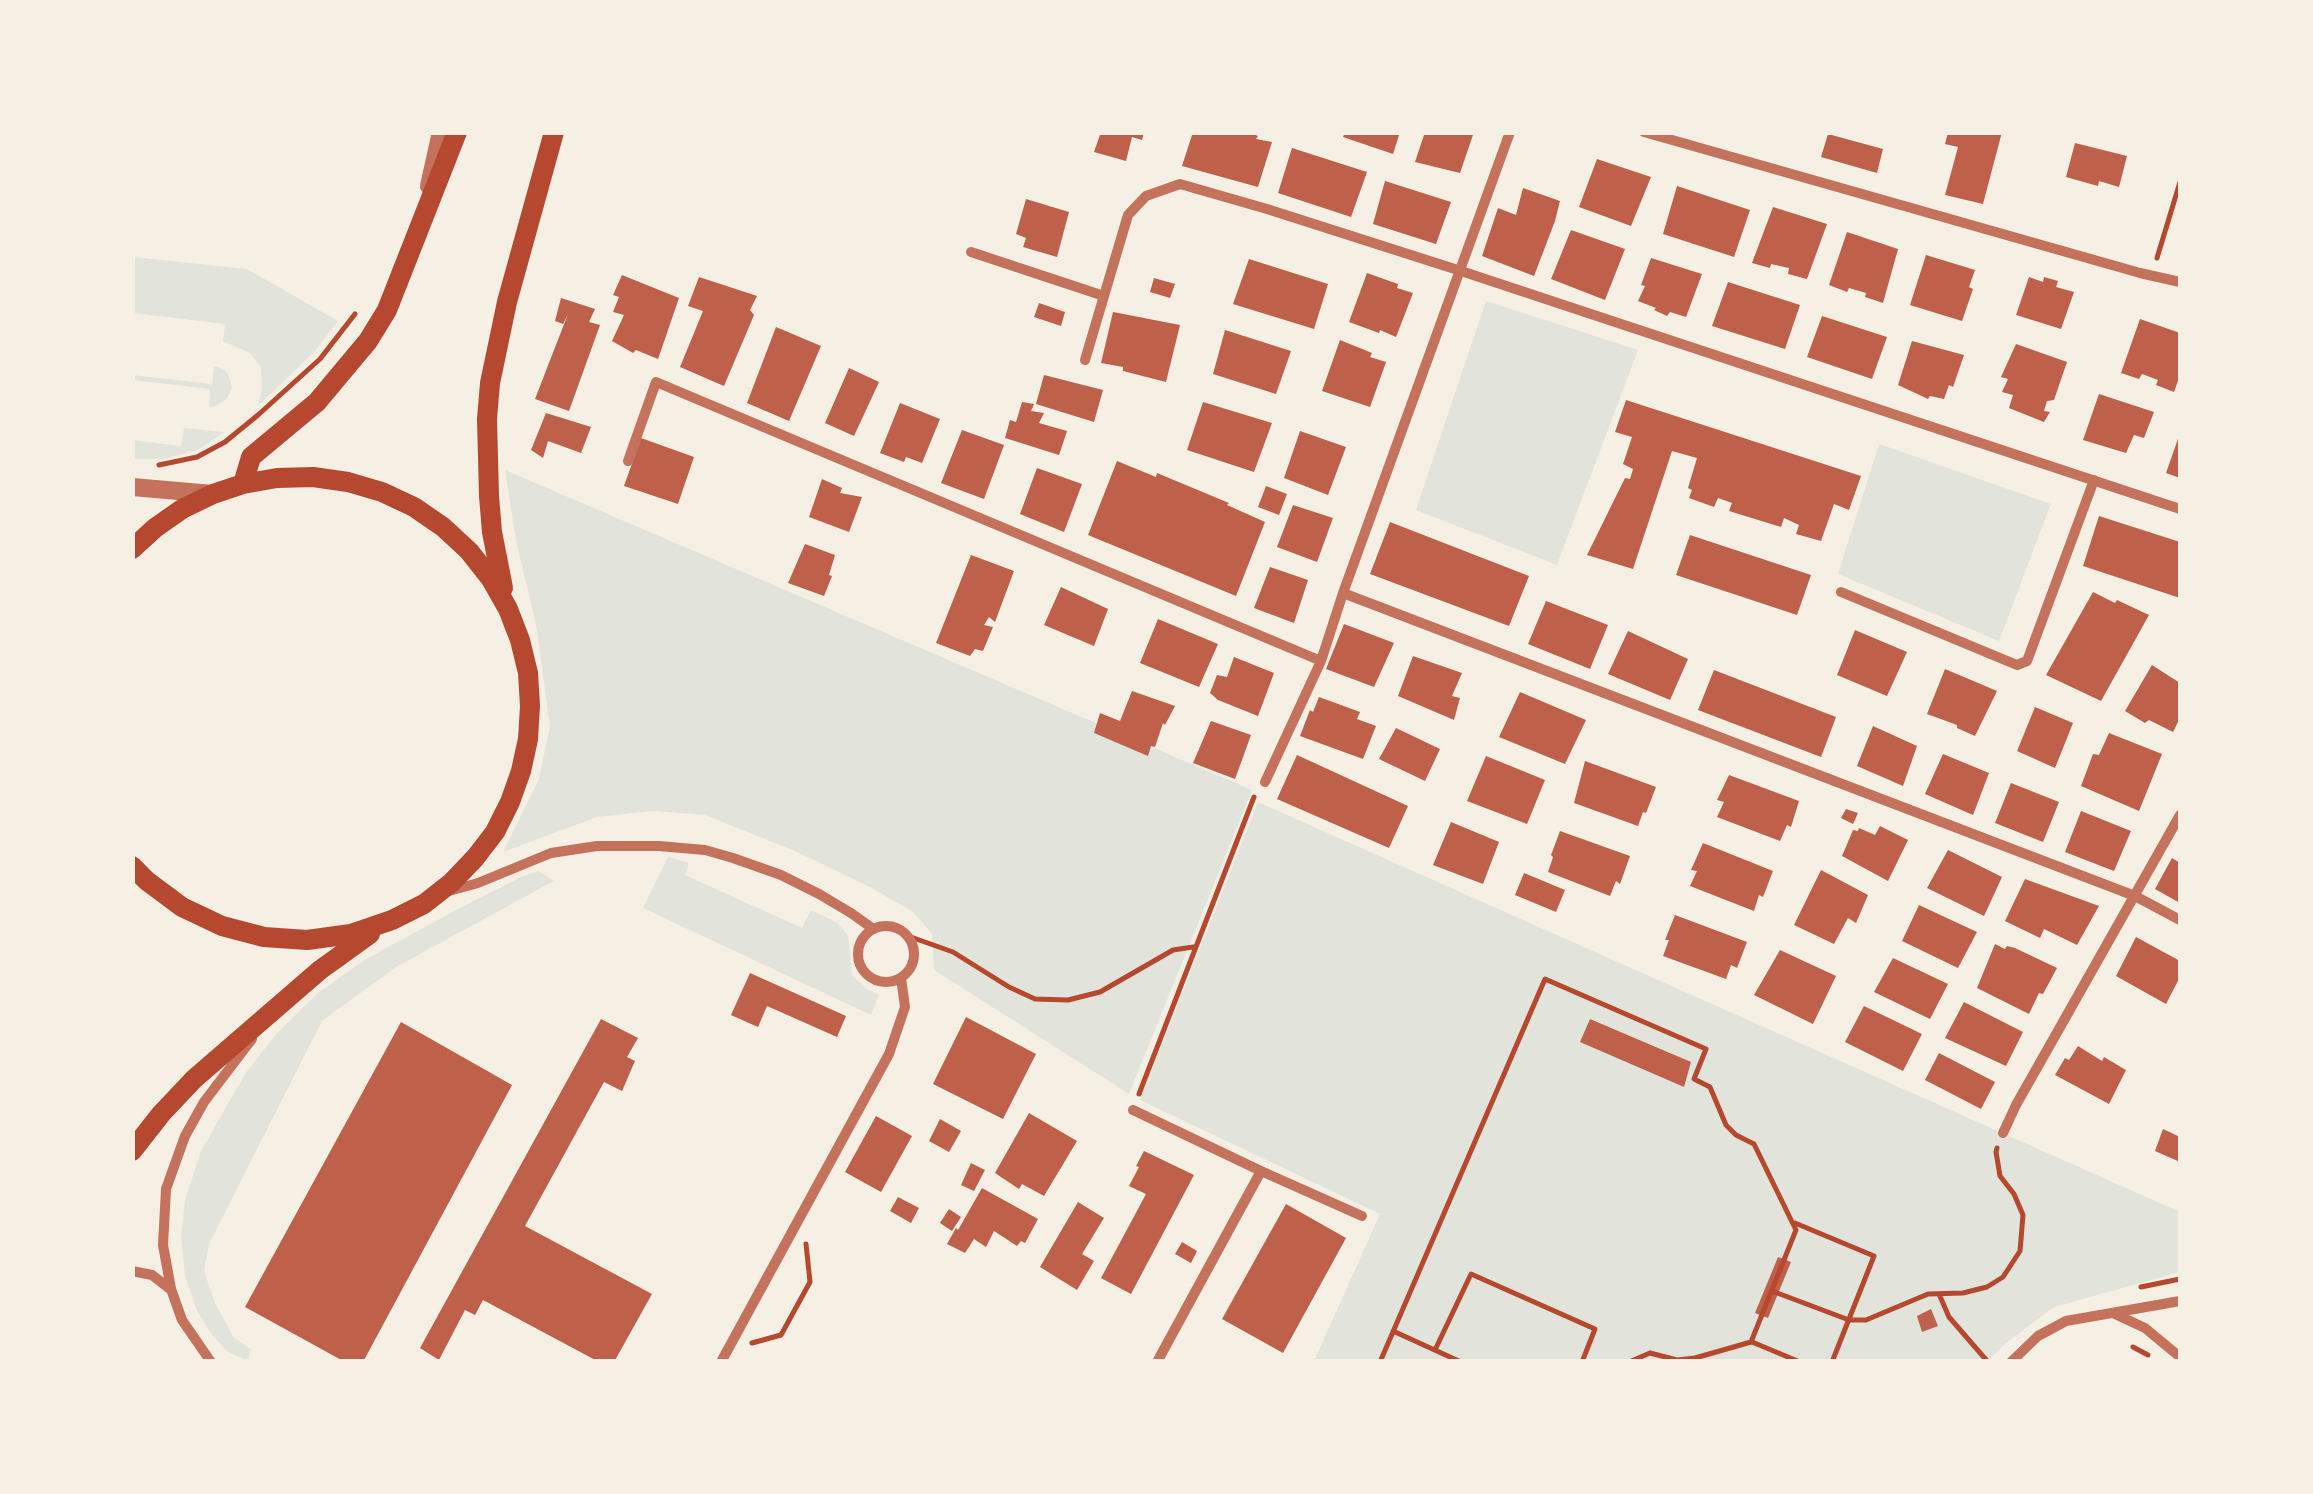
<!DOCTYPE html>
<style>
body{margin:0}
#map{position:relative;width:2313px;height:1494px;overflow:hidden;background:#f6efe4;font-family:"Libre Baskerville",serif}
canvas{display:block}
.frame{position:absolute;inset:0;border:135px solid #f6efe4;pointer-events:none}
</style>
<div id="map">
<canvas width="2313" height="1494"></canvas>
<div class="frame"></div>
</div>
<script>
const ctx = document.querySelector('canvas').getContext('2d');
ctx.lineJoin = 'round';
function fill(path, color) { ctx.fillStyle = color; ctx.fill(path, 'evenodd'); }
const shape = rows => new Path2D(rows.map(r => 'M' + r).join(''));
function stroke(path, color, width, dash) { ctx.strokeStyle = color; ctx.lineWidth = width; ctx.lineCap = dash ? 'butt' : 'round'; ctx.setLineDash(dash || []); ctx.stroke(path); }
const green = shape([
 [133,257,247,269,338,321,314,352,258,406,262,388,261,367,250,353,223,341,225,324,133,313],
 [1486,301,1638,350,1557,565,1416,510],
 [214,366,223,369,228,374,232,387,227,399,213,407,209,407,210,389,133,380,133,375,212,384],
 [184,428,225,432,199,449,183,454,163,459,133,459,133,440,181,446],
 [1879,444,2051,504,1999,641,1838,574],
 [505,470,1252,790,1129,1094,934,970,932,934,913,912,870,887,797,852,705,815,652,811,597,817,503,852,539,779,550,726,536,624,516,541],
 [1258,802,2180,1212,2180,1272,2054,1307,2006,1343,1988,1361,1314,1361,1380,1214,1140,1100],
 [668,857,689,863,685,875,802,928,811,910,838,923,848,936,852,975,866,989,879,995,871,1015,643,908],
 [538,871,554,881,396,967,322,1021,209,1244,204,1271,215,1303,234,1338,251,1349,248,1361,228,1352,211,1334,196,1308,185,1276,181,1238,185,1200,201,1151,245,1074,277,1033,319,992,366,959,473,901,521,877]
]);
const building = shape([
 [1101,132,1144,132,1142,140,1132,137,1126,161,1094,152],
 [1193,132,1248,132,1258,136,1256,139,1272,142,1258,187,1182,166],
 [1345,132,1400,132,1393,154,1343,137],
 [1425,132,1474,132,1460,173,1415,162],
 [1948,132,2002,132,1983,204,1945,195,1958,147,1945,144],
 [1828,134,1883,149,1877,173,1821,157],
 [2075,143,2127,156,2119,187,2099,181,2098,186,2066,177],
 [1292,148,1367,172,1351,217,1278,193],
 [1597,159,1651,177,1631,226,1579,207],
 [1385,181,1451,202,1436,244,1373,224],
 [1677,186,1750,210,1734,257,1663,234],
 [1523,188,1560,201,1555,221,1534,276,1482,256,1498,208,1516,215],
 [1026,199,1069,212,1057,257,1023,247,1026,238,1016,234],
 [1773,207,1827,224,1807,279,1788,274,1789,268,1771,264,1770,268,1752,263],
 [1571,230,1625,249,1605,300,1551,279],
 [1847,232,1898,249,1883,303,1865,297,1866,293,1849,288,1847,292,1829,285],
 [1926,255,1975,270,1969,287,1973,289,1962,321,1910,305],
 [1651,258,1702,274,1686,317,1670,312,1667,316,1654,310,1656,308,1638,301,1645,286,1641,285],
 [1249,259,1328,284,1314,329,1233,304],
 [1367,273,1398,284,1397,288,1413,293,1396,337,1380,330,1379,333,1349,322],
 [622,275,679,298,658,359,636,350,633,353,612,341,624,315,613,312,619,297,613,295],
 [699,277,757,296,750,310,754,315,724,386,680,367,703,311,688,306],
 [2029,277,2043,282,2044,277,2058,281,2056,287,2074,292,2061,329,2016,315],
 [1154,278,1175,284,1170,298,1150,292],
 [1728,282,1800,305,1785,349,1712,326],
 [561,298,595,309,589,322,600,325,569,411,535,399,568,314,563,324,555,321],
 [1039,303,1065,312,1061,326,1034,317],
 [1113,312,1180,325,1166,382,1123,371,1123,367,1101,363],
 [1822,316,1887,337,1872,379,1807,357],
 [2140,319,2180,333,2180,375,2174,392,2156,385,2158,380,2142,374,2139,379,2121,373],
 [776,327,821,346,789,421,747,403],
 [1225,330,1291,351,1276,394,1213,374],
 [1340,340,1372,353,1370,357,1386,362,1370,407,1322,391],
 [1912,341,1964,355,1953,387,1949,385,1944,399,1930,396,1928,399,1898,385],
 [2016,344,2067,362,2054,400,2047,401,2044,411,2050,412,2044,422,2009,408,2013,395,2002,392,2008,379,2001,377],
 [849,368,879,382,854,436,825,423],
 [1044,375,1103,390,1094,422,1036,404],
 [2099,394,2154,412,2144,438,2134,435,2126,453,2083,440],
 [1626,400,1861,476,1849,510,1834,504,1821,541,1796,534,1799,525,1784,518,1781,527,1729,511,1732,503,1718,498,1714,507,1689,498,1692,490,1688,488,1697,458,1672,451,1633,569,1587,555,1625,478,1630,479,1633,469,1623,464,1632,437,1615,432],
 [1022,402,1034,404,1031,411,1044,413,1039,423,1067,431,1059,455,1005,438,1010,420,1016,422],
 [1203,402,1272,423,1254,472,1187,450],
 [900,403,940,419,922,463,906,457,904,462,880,453],
 [546,413,591,427,581,453,548,441,543,458,531,450],
 [962,430,1004,445,984,499,941,483],
 [1300,431,1346,447,1328,495,1284,478],
 [2180,433,2180,478,2166,473],
 [641,438,694,457,678,504,624,486],
 [1117,461,1156,477,1157,473,1229,503,1227,505,1265,522,1236,596,1088,535],
 [1037,468,1082,484,1064,532,1020,514],
 [822,479,842,488,840,493,862,497,849,532,809,517],
 [1266,486,1287,494,1279,515,1258,507],
 [1293,505,1333,518,1317,562,1277,547],
 [2099,516,2180,542,2180,598,2083,566],
 [1390,522,1529,576,1509,626,1370,574],
 [1690,535,1811,575,1797,615,1676,575],
 [805,544,835,555,829,575,832,576,824,596,788,583],
 [971,555,1014,571,995,622,989,617,984,625,993,627,983,651,975,649,970,656,936,643],
 [1270,567,1308,580,1294,623,1254,608],
 [1061,587,1108,609,1094,646,1044,625],
 [2093,592,2115,603,2117,600,2149,615,2101,701,2046,675],
 [1546,601,1608,625,1590,669,1528,644],
 [1158,619,1218,644,1199,687,1140,663],
 [1344,624,1394,643,1374,687,1326,669],
 [1855,630,1907,652,1887,696,1837,675],
 [1628,631,1688,659,1670,700,1608,674],
 [1413,656,1462,673,1452,696,1460,698,1454,720,1398,696],
 [1234,657,1274,673,1258,716,1218,700,1210,693,1217,675,1227,677],
 [2152,665,2180,683,2180,718,2173,732,2149,720,2145,723,2125,711],
 [1945,669,1997,691,1975,736,1957,728,1957,725,1927,714],
 [1714,670,1836,717,1821,757,1698,710],
 [1132,691,1175,706,1165,725,1163,723,1155,747,1151,746,1148,756,1094,733,1100,713,1120,721],
 [1520,692,1586,720,1565,764,1499,737],
 [1319,697,1360,712,1357,719,1376,726,1363,759,1300,736,1310,710,1313,712],
 [2035,707,2073,723,2055,768,2017,751],
 [1211,721,1251,735,1235,779,1193,763],
 [1873,726,1917,746,1903,786,1857,766],
 [1396,728,1440,749,1425,781,1379,759],
 [2109,733,2162,754,2139,811,2081,786,2093,754,2099,755],
 [1943,754,1989,773,1973,815,1925,794],
 [1297,755,1408,806,1389,848,1277,799],
 [1486,756,1545,780,1527,824,1467,801],
 [1585,761,1656,787,1646,813,1643,812,1638,826,1574,803],
 [1729,775,1799,801,1791,827,1787,825,1780,841,1717,817,1724,802,1717,800],
 [2011,783,2059,802,2043,842,1995,823],
 [1846,809,1858,813,1853,824,1841,818],
 [2081,811,2131,831,2114,871,2065,852],
 [1451,822,1499,842,1483,884,1433,865],
 [1880,826,1908,840,1888,881,1842,856,1853,830,1858,831,1859,828,1875,835],
 [1560,831,1630,856,1620,884,1616,881,1610,896,1548,872,1553,857,1551,855],
 [1703,843,1773,871,1763,897,1759,895,1754,911,1690,886,1697,871,1691,870],
 [1948,850,2002,877,1984,916,1927,888],
 [2172,858,2180,863,2180,903,2155,889],
 [1821,870,1868,895,1856,923,1848,918,1834,944,1794,925],
 [1524,873,1565,890,1556,912,1515,895],
 [2025,879,2099,906,2077,945,2044,929,2040,938,2005,921],
 [1919,905,1977,932,1958,968,1902,941],
 [1675,915,1747,942,1737,968,1731,965,1726,979,1663,956,1669,940,1665,940],
 [2136,937,2180,961,2180,977,2166,1004,2116,976],
 [1995,944,2005,949,2007,946,2015,948,2057,968,2043,994,2039,993,2029,1014,1977,988],
 [1780,950,1836,976,1813,1024,1754,995],
 [1893,958,1948,984,1930,1019,1874,992],
 [750,973,846,1016,837,1037,767,1006,758,1027,731,1015],
 [1964,1002,2023,1032,2006,1066,1945,1038],
 [1864,1006,1922,1034,1903,1071,1845,1042],
 [966,1017,1036,1054,1003,1119,933,1084],
 [601,1019,638,1038,627,1057,635,1061,622,1091,604,1082,525,1226,652,1294,614,1362,599,1362,483,1300,475,1315,465,1310,439,1360,420,1348],
 [1590,1019,1691,1062,1684,1087,1580,1042],
 [401,1022,512,1085,363,1362,345,1362,245,1307],
 [2078,1046,2102,1061,2104,1057,2126,1070,2109,1104,2055,1075,2065,1058,2069,1060],
 [1939,1053,1995,1082,1981,1109,1925,1080],
 [1029,1113,1077,1141,1044,1196,1022,1184,1019,1189,995,1173],
 [876,1116,912,1136,881,1192,845,1172],
 [940,1119,961,1131,949,1152,929,1141],
 [2163,1129,2180,1137,2180,1162,2155,1151],
 [1144,1151,1194,1175,1131,1294,1101,1278,1146,1194,1129,1186,1139,1167,1136,1166],
 [971,1163,985,1170,974,1191,961,1185],
 [982,1188,1038,1219,1025,1243,1021,1241,1017,1246,994,1231,986,1247,974,1239,965,1253,947,1244,956,1228,958,1230],
 [898,1197,919,1208,911,1223,890,1211],
 [1078,1202,1104,1218,1082,1254,1094,1261,1077,1290,1040,1267],
 [1286,1204,1346,1238,1283,1353,1222,1319],
 [949,1209,961,1217,952,1231,940,1223],
 [1182,1242,1197,1251,1191,1263,1175,1254],
 [1778,1257,1791,1262,1768,1318,1755,1313],
 [1931,1309,1938,1326,1922,1332,1917,1316]
]);
const path = shape([
 [2157,258,2180,182],
 [159,465,197,457,225,442,258,415,320,359,355,314],
 [908,936,953,952,1009,987,1035,999,1068,1000,1100,992,1173,950,1193,947],
 [1139,1094,1254,797],
 [1795,1223,1874,1256,1832,1362],
 [2141,1287,2180,1279],
 [1772,1291,1849,1320,1866,1320,1928,1294,1963,1293,1987,1287,2003,1277,2020,1251,2023,1215,2014,1194,2000,1176,1996,1152,1997,1148],
 [1939,1294,1949,1317,1988,1362],
 [1393,1331,1461,1362],
 [1752,1342,1800,1362],
 [752,1343,781,1335,810,1282,806,1244],
 [2133,1347,2148,1355],
 [1435,1350,1471,1274,1595,1329,1582,1362],
 [1380,1362,1545,979,1706,1049,1694,1079,1710,1087,1726,1125,1736,1135,1754,1144,1796,1230,1751,1342,1695,1358,1677,1360,1650,1353,1629,1362]
]);
const minor = shape([
 [1644,132,2140,273,2180,282],
 [971,252,1104,296],
 [1085,360,1128,215,1146,196,1180,184,1267,209,1461,271,2180,509],
 [628,461,656,382,1321,661],
 [1841,592,2017,665,2027,661,2094,480],
 [1343,593,2135,896,2180,920],
 [1265,782,1321,661,1343,593,1510,132],
 [449,891,478,883,551,853,597,846,659,846,705,850,733,858,781,875,819,894,851,913,872,928],
 '858 954a28 28 0 1 1 56 0a28 28 0 1 1-56 0Z',
 [1133,1110,1261,1171,1157,1362],
 [2003,1133,2016,1105,2180,815],
 [1261,1171,1362,1216],
 [132,1271,152,1275,170,1289],
 [2115,1314,2145,1328,2180,1357],
 [211,1362,182,1320,171,1289,163,1245,166,1189,185,1136,204,1102,252,1039],
 [721,1362,889,1054,905,1007,901,978],
 [2011,1362,2038,1336,2066,1321,2180,1301]
]);
const tertiary = shape([
 [429,186,441,132],
 [132,487,213,494]
]);
const secondary = shape([
 [243,484,251,457,317,402,368,341,387,310,457,132],
 [132,549,155,528,182,509,213,494,243,484,277,478,313,477,348,482,382,492,414,507,443,527,469,551,491,579,508,609,520,640,528,673,530,706,528,739,521,771,510,802,495,832,475,858,452,882,424,904,392,920,351,934,307,940,264,937,222,926,182,907,147,881,132,866],
 [503,588,492,532,489,496,487,419,490,383,507,302,554,132],
 [132,1151,161,1114,194,1079,320,970,370,934]
]);
fill(green, '#e2e4dc');
fill(building, '#bf614a');
stroke(path, '#b5482f', 5);
stroke(minor, '#c5725c', 10);
stroke(tertiary, '#c5725c', 18);
stroke(secondary, '#b5482f', 20);
</script>
